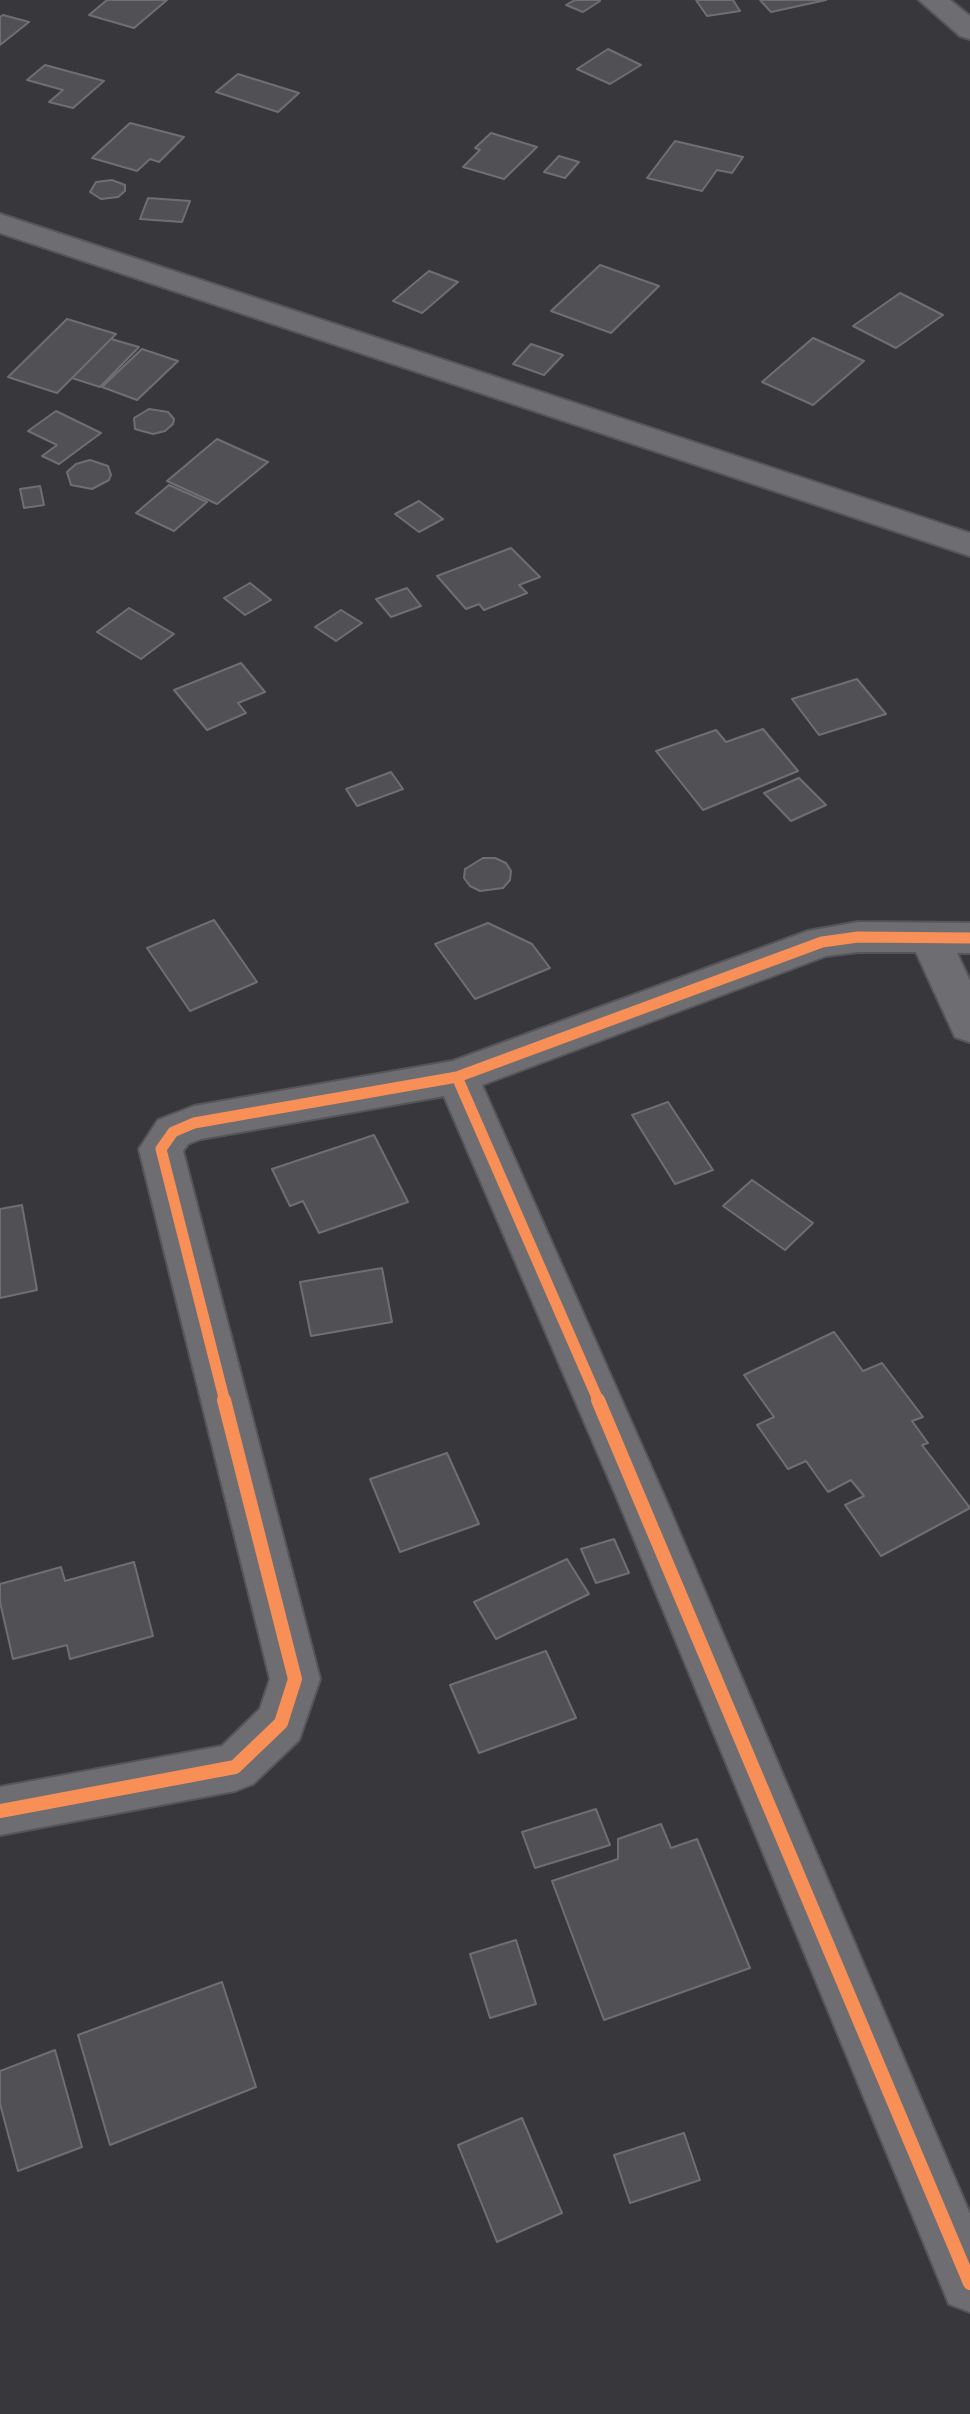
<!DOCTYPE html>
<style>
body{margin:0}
canvas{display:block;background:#37373c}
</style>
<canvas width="970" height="2414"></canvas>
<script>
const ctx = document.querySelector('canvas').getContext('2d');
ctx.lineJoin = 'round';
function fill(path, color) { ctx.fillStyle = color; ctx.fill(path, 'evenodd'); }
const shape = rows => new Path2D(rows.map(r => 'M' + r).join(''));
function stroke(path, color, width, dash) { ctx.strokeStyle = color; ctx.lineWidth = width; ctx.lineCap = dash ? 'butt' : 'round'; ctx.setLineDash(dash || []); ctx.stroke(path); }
const building = shape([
 [107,0,167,0,134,28,89,15,107,0],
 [575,0,598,0,600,1,583,12,566,5,575,0],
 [696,0,733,0,740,11,707,16,696,0],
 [760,0,826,0,771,12,760,0],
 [3,15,29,22,0,45,0,17,3,15],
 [608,49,641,65,610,84,577,69,608,49],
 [45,65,104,81,73,108,49,102,63,90,27,80,45,65],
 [238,74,299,93,278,112,216,92,238,74],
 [130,123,184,137,159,162,150,159,137,171,92,158,130,123],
 [491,133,537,147,504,179,463,167,480,150,475,148,491,133],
 [675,141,743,157,732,173,717,170,702,191,647,178,675,141],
 [559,156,579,162,565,178,544,172,559,156],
 [112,180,125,185,125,191,118,197,101,199,90,192,96,182,112,180],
 [148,198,190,201,182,222,140,219,148,198],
 [600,265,659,286,611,333,551,311,600,265],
 [429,271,458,282,422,313,393,301,429,271],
 [900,293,943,315,896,348,853,326,900,293],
 [67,319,116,334,57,393,8,377,67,319],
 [813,338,864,361,813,405,762,382,813,338],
 [111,339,139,347,100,387,72,378,111,339],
 [531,344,563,355,544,375,513,364,531,344],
 [142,349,178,361,137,400,102,387,142,349],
 [149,409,168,412,174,419,173,424,165,431,153,434,135,429,134,418,149,409],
 [56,411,101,433,59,464,42,456,57,445,28,431,56,411],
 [217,439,268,462,217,504,167,481,217,439],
 [90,460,108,466,111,475,109,480,92,489,71,485,67,472,76,464,90,460],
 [169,485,207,502,174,531,136,513,169,485],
 [40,486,44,505,24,508,20,489,40,486],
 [419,501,443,519,419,532,395,514,419,501],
 [511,548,540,577,519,585,527,593,484,610,479,604,466,609,437,576,511,548],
 [250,583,271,600,245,615,224,598,250,583],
 [407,588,421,606,391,617,376,599,407,588],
 [129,608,174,634,141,659,97,632,129,608],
 [341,610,362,623,336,641,315,627,341,610],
 [241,663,265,692,238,703,246,713,207,730,174,690,241,663],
 [857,679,886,714,819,735,792,699,857,679],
 [763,729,798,771,703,810,656,751,716,730,726,742,763,729],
 [391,772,403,789,357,806,346,789,391,772],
 [799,778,826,805,791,821,764,793,799,778],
 [483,858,495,858,506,863,511,871,510,880,503,888,480,891,470,886,464,878,465,869,483,858],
 [214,920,257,982,190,1011,147,948,214,920],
 [488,923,532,944,550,968,475,999,435,944,488,923],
 [668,1102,713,1170,675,1184,632,1115,668,1102],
 [374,1135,408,1202,319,1233,303,1201,290,1206,272,1169,374,1135],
 [752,1180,813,1223,785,1250,723,1206,752,1180],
 [22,1205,37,1290,0,1298,0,1209,22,1205],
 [382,1268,392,1322,311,1336,300,1282,382,1268],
 [834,1332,863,1371,882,1363,923,1417,912,1421,928,1443,922,1445,970,1508,881,1556,845,1505,864,1496,851,1480,828,1492,806,1461,788,1469,757,1425,774,1417,744,1375,834,1332],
 [447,1453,479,1524,400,1552,370,1479,447,1453],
 [614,1539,629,1573,596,1583,581,1549,614,1539],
 [567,1559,589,1594,496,1639,474,1602,567,1559],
 [134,1562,153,1636,70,1659,67,1645,13,1659,0,1602,0,1584,61,1567,65,1581,134,1562],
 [546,1651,576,1718,479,1753,450,1685,546,1651],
 [596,1809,610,1845,535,1868,522,1832,596,1809],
 [661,1824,671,1848,697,1839,750,1968,604,2020,552,1881,618,1859,618,1839,661,1824],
 [516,1940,536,2004,490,2018,470,1954,516,1940],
 [222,1982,256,2087,110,2145,78,2035,222,1982],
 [55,2050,82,2147,18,2171,0,2104,0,2071,55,2050],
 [522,2118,562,2213,497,2242,458,2145,522,2118],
 [684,2133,700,2180,630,2203,614,2155,684,2133]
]);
const street = shape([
 [919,0,950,0,970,16,970,39,960,36,919,0],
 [858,922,970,923,970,953,957,953,970,981,970,1042,955,1037,916,952,858,952,826,956,482,1085,665,1498,970,2214,970,2312,949,2304,617,1498,444,1096,201,1139,188,1144,183,1151,320,1679,299,1740,253,1784,235,1791,0,1835,0,1787,222,1746,260,1709,270,1679,139,1149,158,1120,194,1106,453,1061,808,931,858,922]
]);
const secondary = shape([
 [0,214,970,533,970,556,0,233,0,214]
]);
const cyclewayFar1 = shape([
 [457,1077,599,1402],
 [225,1402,161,1149,173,1132,194,1123,457,1077,822,942,858,937,970,938]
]);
const cycleway = shape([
 [598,1400,970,2283],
 [0,1811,235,1767,281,1723,295,1679,224,1400]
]);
fill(building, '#505055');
stroke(building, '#6f6f73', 2);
stroke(street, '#56565a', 4);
stroke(secondary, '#56565a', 4);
fill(street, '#6d6d72');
fill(secondary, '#6d6d72');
stroke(cyclewayFar1, '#f78f57', 11);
stroke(cycleway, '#f78f57', 14);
</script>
